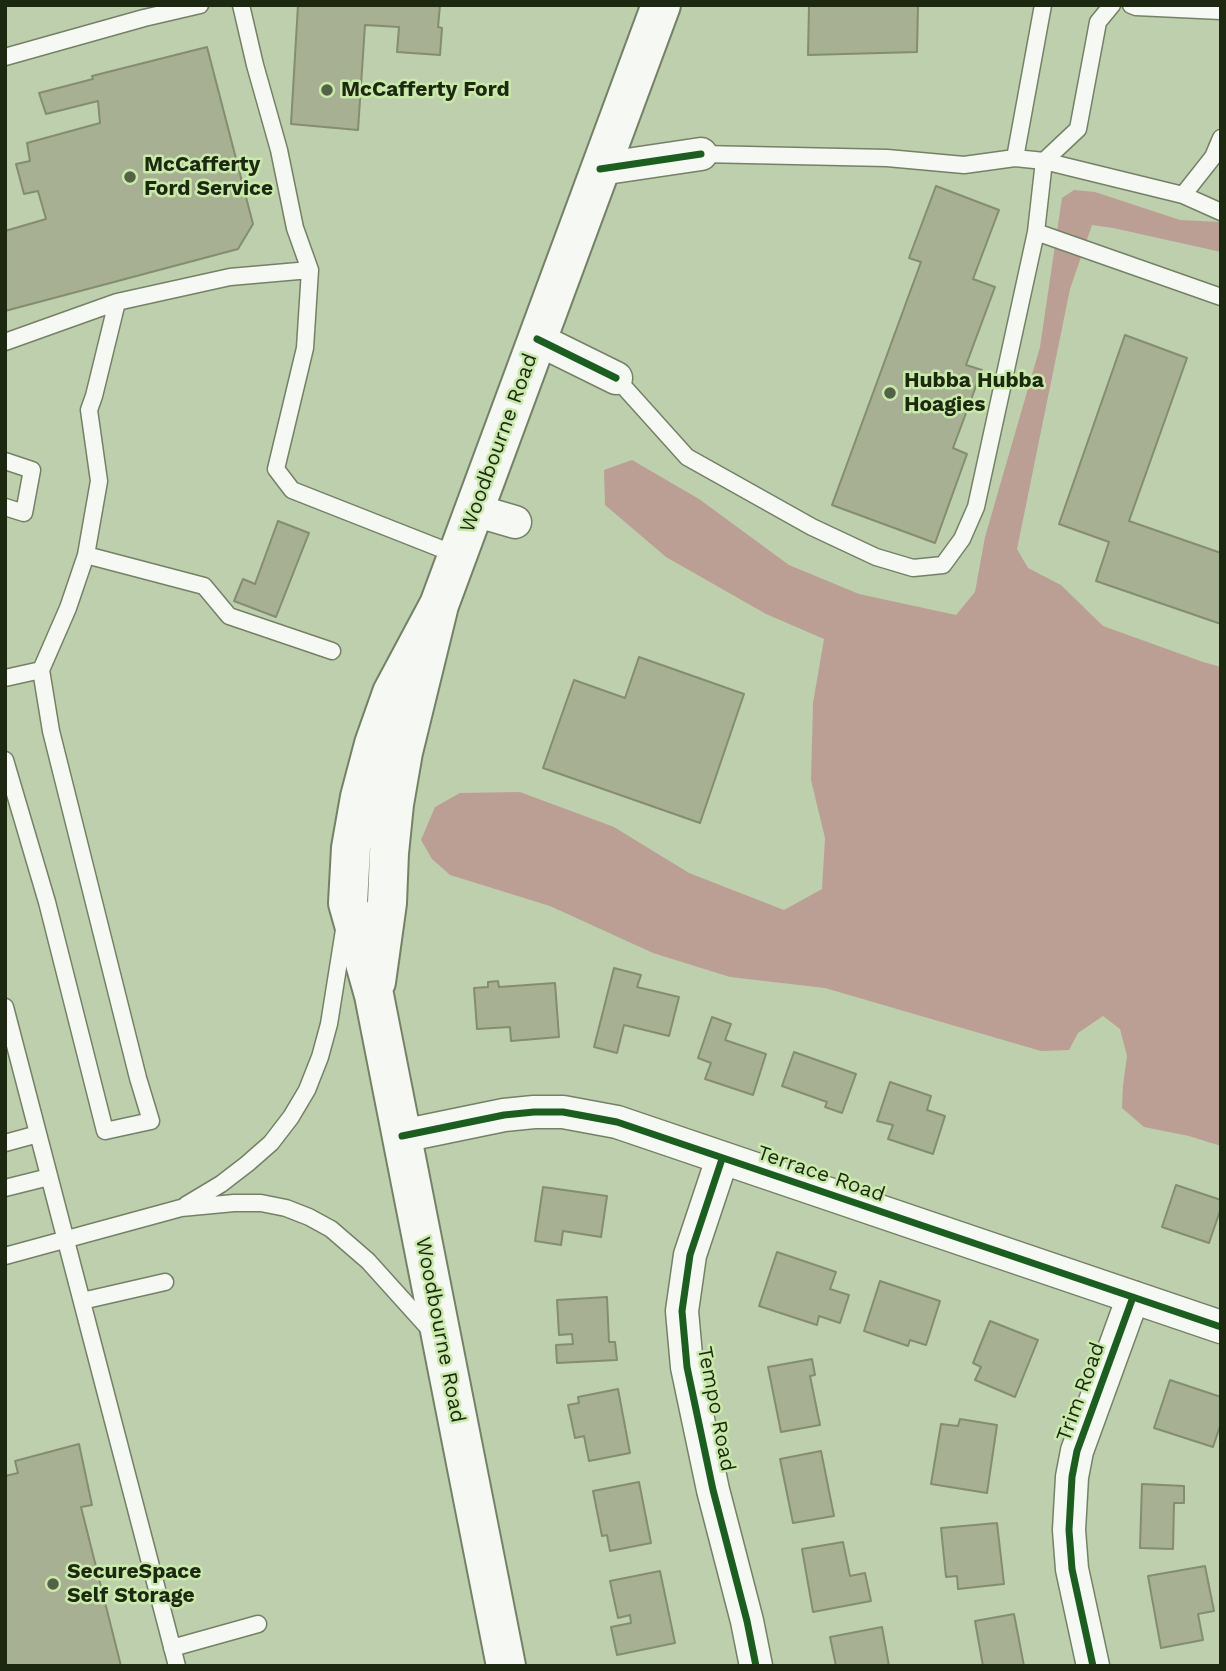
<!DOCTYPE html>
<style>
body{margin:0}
#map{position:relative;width:1226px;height:1671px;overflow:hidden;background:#bdcfac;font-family:"Work Sans",sans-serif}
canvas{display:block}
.frame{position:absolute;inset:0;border:7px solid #1c2810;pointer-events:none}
</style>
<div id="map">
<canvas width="1226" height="1671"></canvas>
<div class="frame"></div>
</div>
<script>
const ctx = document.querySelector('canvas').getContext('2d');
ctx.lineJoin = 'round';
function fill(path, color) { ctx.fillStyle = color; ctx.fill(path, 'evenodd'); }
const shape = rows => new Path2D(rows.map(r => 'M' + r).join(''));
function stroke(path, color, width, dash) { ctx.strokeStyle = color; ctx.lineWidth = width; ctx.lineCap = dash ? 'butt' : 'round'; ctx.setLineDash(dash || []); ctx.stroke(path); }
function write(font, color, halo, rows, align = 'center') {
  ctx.font = font + ' "Work Sans",sans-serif'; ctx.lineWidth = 5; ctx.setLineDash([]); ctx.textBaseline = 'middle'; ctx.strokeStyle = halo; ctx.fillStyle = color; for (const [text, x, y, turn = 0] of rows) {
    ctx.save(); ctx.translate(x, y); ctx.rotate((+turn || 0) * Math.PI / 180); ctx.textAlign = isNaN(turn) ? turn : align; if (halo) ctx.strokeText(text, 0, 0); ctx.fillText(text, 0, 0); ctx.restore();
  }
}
const forest = shape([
 [1074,190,1095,192,1180,220,1221,222,1221,252,1113,228,1092,225,1070,289,1017,549,1028,568,1061,585,1103,626,1203,662,1221,667,1221,1146,1189,1136,1144,1127,1122,1108,1123,1085,1127,1056,1120,1029,1103,1016,1078,1033,1069,1050,1041,1051,825,988,730,977,653,953,550,906,450,875,432,859,421,840,435,807,460,793,520,792,614,827,689,873,784,910,822,889,825,838,811,780,813,703,824,639,766,614,666,557,605,505,604,470,632,460,699,499,789,565,859,594,956,615,975,592,985,537,1040,347,1062,198]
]);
const building = shape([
 [298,5,440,5,438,27,442,28,440,55,397,52,399,27,365,25,358,130,291,124,298,5],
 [809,5,918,5,917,52,808,55,809,5],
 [207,47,253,224,238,249,5,311,5,231,46,219,38,191,24,194,16,164,30,161,27,143,100,123,98,101,46,114,39,93,93,79,92,76,207,47],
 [936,186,999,210,973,279,995,287,966,365,982,370,953,448,967,454,935,543,832,505,921,262,909,258,936,186],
 [1125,335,1187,358,1129,521,1221,553,1221,624,1096,581,1109,542,1059,524,1125,335],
 [278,521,309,533,276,617,234,601,243,579,255,584,278,521],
 [639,657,744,694,700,823,543,768,574,680,625,698,639,657],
 [614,968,641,975,637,987,679,997,669,1036,624,1025,617,1053,594,1047,614,968],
 [498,981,499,987,555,983,559,1037,511,1041,510,1027,477,1029,474,988,488,987,488,982,498,981],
 [712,1017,731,1024,725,1040,766,1054,753,1095,705,1079,711,1063,698,1058,712,1017],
 [794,1052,856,1074,842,1113,825,1107,827,1102,782,1086,794,1052],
 [890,1082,931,1096,927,1110,945,1116,933,1154,888,1139,893,1125,877,1121,890,1082],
 [1176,1185,1221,1200,1221,1208,1209,1243,1162,1227,1176,1185],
 [543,1187,607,1196,601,1237,563,1231,561,1245,535,1241,543,1187],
 [777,1252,836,1272,830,1289,849,1295,840,1323,819,1316,817,1325,759,1306,777,1252],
 [880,1281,940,1301,926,1345,910,1340,908,1346,864,1331,880,1281],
 [607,1297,609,1342,615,1342,617,1360,557,1363,556,1345,573,1344,572,1334,559,1335,557,1300,607,1297],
 [990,1321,1038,1340,1015,1397,975,1380,981,1367,973,1363,990,1321],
 [812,1359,815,1375,810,1376,820,1425,781,1432,768,1367,812,1359],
 [1170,1380,1221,1397,1221,1423,1213,1447,1154,1428,1170,1380],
 [618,1389,630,1453,589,1461,584,1436,575,1438,568,1405,579,1403,578,1397,618,1389],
 [960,1419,997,1425,987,1493,931,1484,941,1424,958,1426,960,1419],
 [79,1444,92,1505,81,1507,121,1666,7,1666,5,1660,5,1476,18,1473,15,1461,79,1444],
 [821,1451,834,1516,793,1523,780,1459,821,1451],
 [639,1482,651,1543,610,1551,607,1535,602,1536,593,1491,639,1482],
 [1142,1484,1184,1486,1184,1503,1174,1503,1173,1549,1140,1548,1142,1484],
 [997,1523,1004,1584,958,1589,957,1576,946,1577,941,1528,997,1523],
 [843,1542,850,1576,865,1573,871,1601,813,1612,802,1549,843,1542],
 [1205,1566,1214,1611,1198,1614,1203,1640,1161,1648,1148,1576,1205,1566],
 [660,1571,675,1643,617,1655,611,1627,631,1623,630,1615,618,1618,610,1581,660,1571],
 [1014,1614,1024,1666,983,1666,975,1621,1014,1614],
 [882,1627,889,1666,836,1666,830,1637,882,1627]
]);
const service = shape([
 [241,5,255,65,279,150,295,228,310,270,305,348,276,469,292,490,457,555],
 [1131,5,1136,7,1221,11],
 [5,57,144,18,200,5],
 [701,154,887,158,964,165,1015,158,1044,161,1183,195,1221,212],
 [1015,158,1043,5],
 [1183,195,1213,157,1221,138],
 [1036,232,1221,297],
 [5,342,117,302],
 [616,378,687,457,812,527,876,557,913,568,943,565,962,539,976,507,1036,232,1044,161,1078,129,1098,22,1112,5],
 [5,461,32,470,24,513,5,507],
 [86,555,204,586,229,616,332,651],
 [5,678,41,670],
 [5,760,47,902,105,1131,151,1121,138,1078,51,731,41,670,68,608,86,555,99,481,89,410,94,396,117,302,230,277,310,270],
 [5,1007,177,1666],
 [5,1143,38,1134],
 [5,1188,49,1177],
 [186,1205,221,1184,247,1164,271,1143,291,1117,307,1090,320,1057,329,1024,344,930],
 [5,1256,181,1208,234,1203,261,1203,286,1208,309,1217,331,1229,368,1261,432,1332],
 [82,1301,165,1282],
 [172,1648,258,1624]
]);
const minor = shape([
 [600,169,701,154],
 [537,339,616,378],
 [474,510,515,522],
 [402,1136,504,1115,534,1112,563,1112,617,1122,1221,1327],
 [722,1159,690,1255,682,1311,687,1367,713,1490,747,1621,756,1666],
 [1093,1666,1072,1569,1069,1530,1072,1477,1077,1451,1133,1297]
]);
const secondary = shape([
 [439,605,392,693,374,744,360,797,351,848,348,903,374,995,506,1666],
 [376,982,387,903,389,853,394,804,403,752,439,605,661,5]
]);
const cycleway = shape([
 [600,169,701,154],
 [537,339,616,378],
 [402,1136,504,1115,534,1112,563,1112,617,1122,1221,1327],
 [722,1159,690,1255,682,1311,687,1367,713,1490,747,1621,756,1666],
 [1093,1666,1072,1569,1069,1530,1072,1477,1077,1451,1133,1297]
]);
const markers = [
 [327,90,7,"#546247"],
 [130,177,7,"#546247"],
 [890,393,7,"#546247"],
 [53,1584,7,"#546247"]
];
const poiNames = [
 ["McCafferty Ford",341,90],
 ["McCafferty",144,165],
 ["Ford Service",144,189],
 ["Hubba Hubba",904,381],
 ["Hoagies",904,405],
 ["SecureSpace",67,1572],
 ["Self Storage",67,1596]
];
const streetNames = [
 ["Woodbourne Road",499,443,-70],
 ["Terrace Road",821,1174,19],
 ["Woodbourne Road",440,1330,79],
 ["Trim Road",1081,1392,-70],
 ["Tempo Road",716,1409,79]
];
fill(forest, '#bc9f94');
fill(building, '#a7b093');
stroke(building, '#848d70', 2);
stroke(service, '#748166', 19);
stroke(minor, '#748166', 35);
stroke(secondary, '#748166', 42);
stroke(service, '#f5f8f3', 16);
stroke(minor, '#f5f8f3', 32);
stroke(secondary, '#f5f8f3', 38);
stroke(cycleway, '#1b5e20', 7);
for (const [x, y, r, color] of markers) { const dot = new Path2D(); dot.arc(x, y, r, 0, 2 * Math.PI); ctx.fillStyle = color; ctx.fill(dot); stroke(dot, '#c9eaab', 2.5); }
write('bold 21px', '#1c2810', '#c9eaab', poiNames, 'left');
write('21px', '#1c2810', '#c9eaab', streetNames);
</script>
